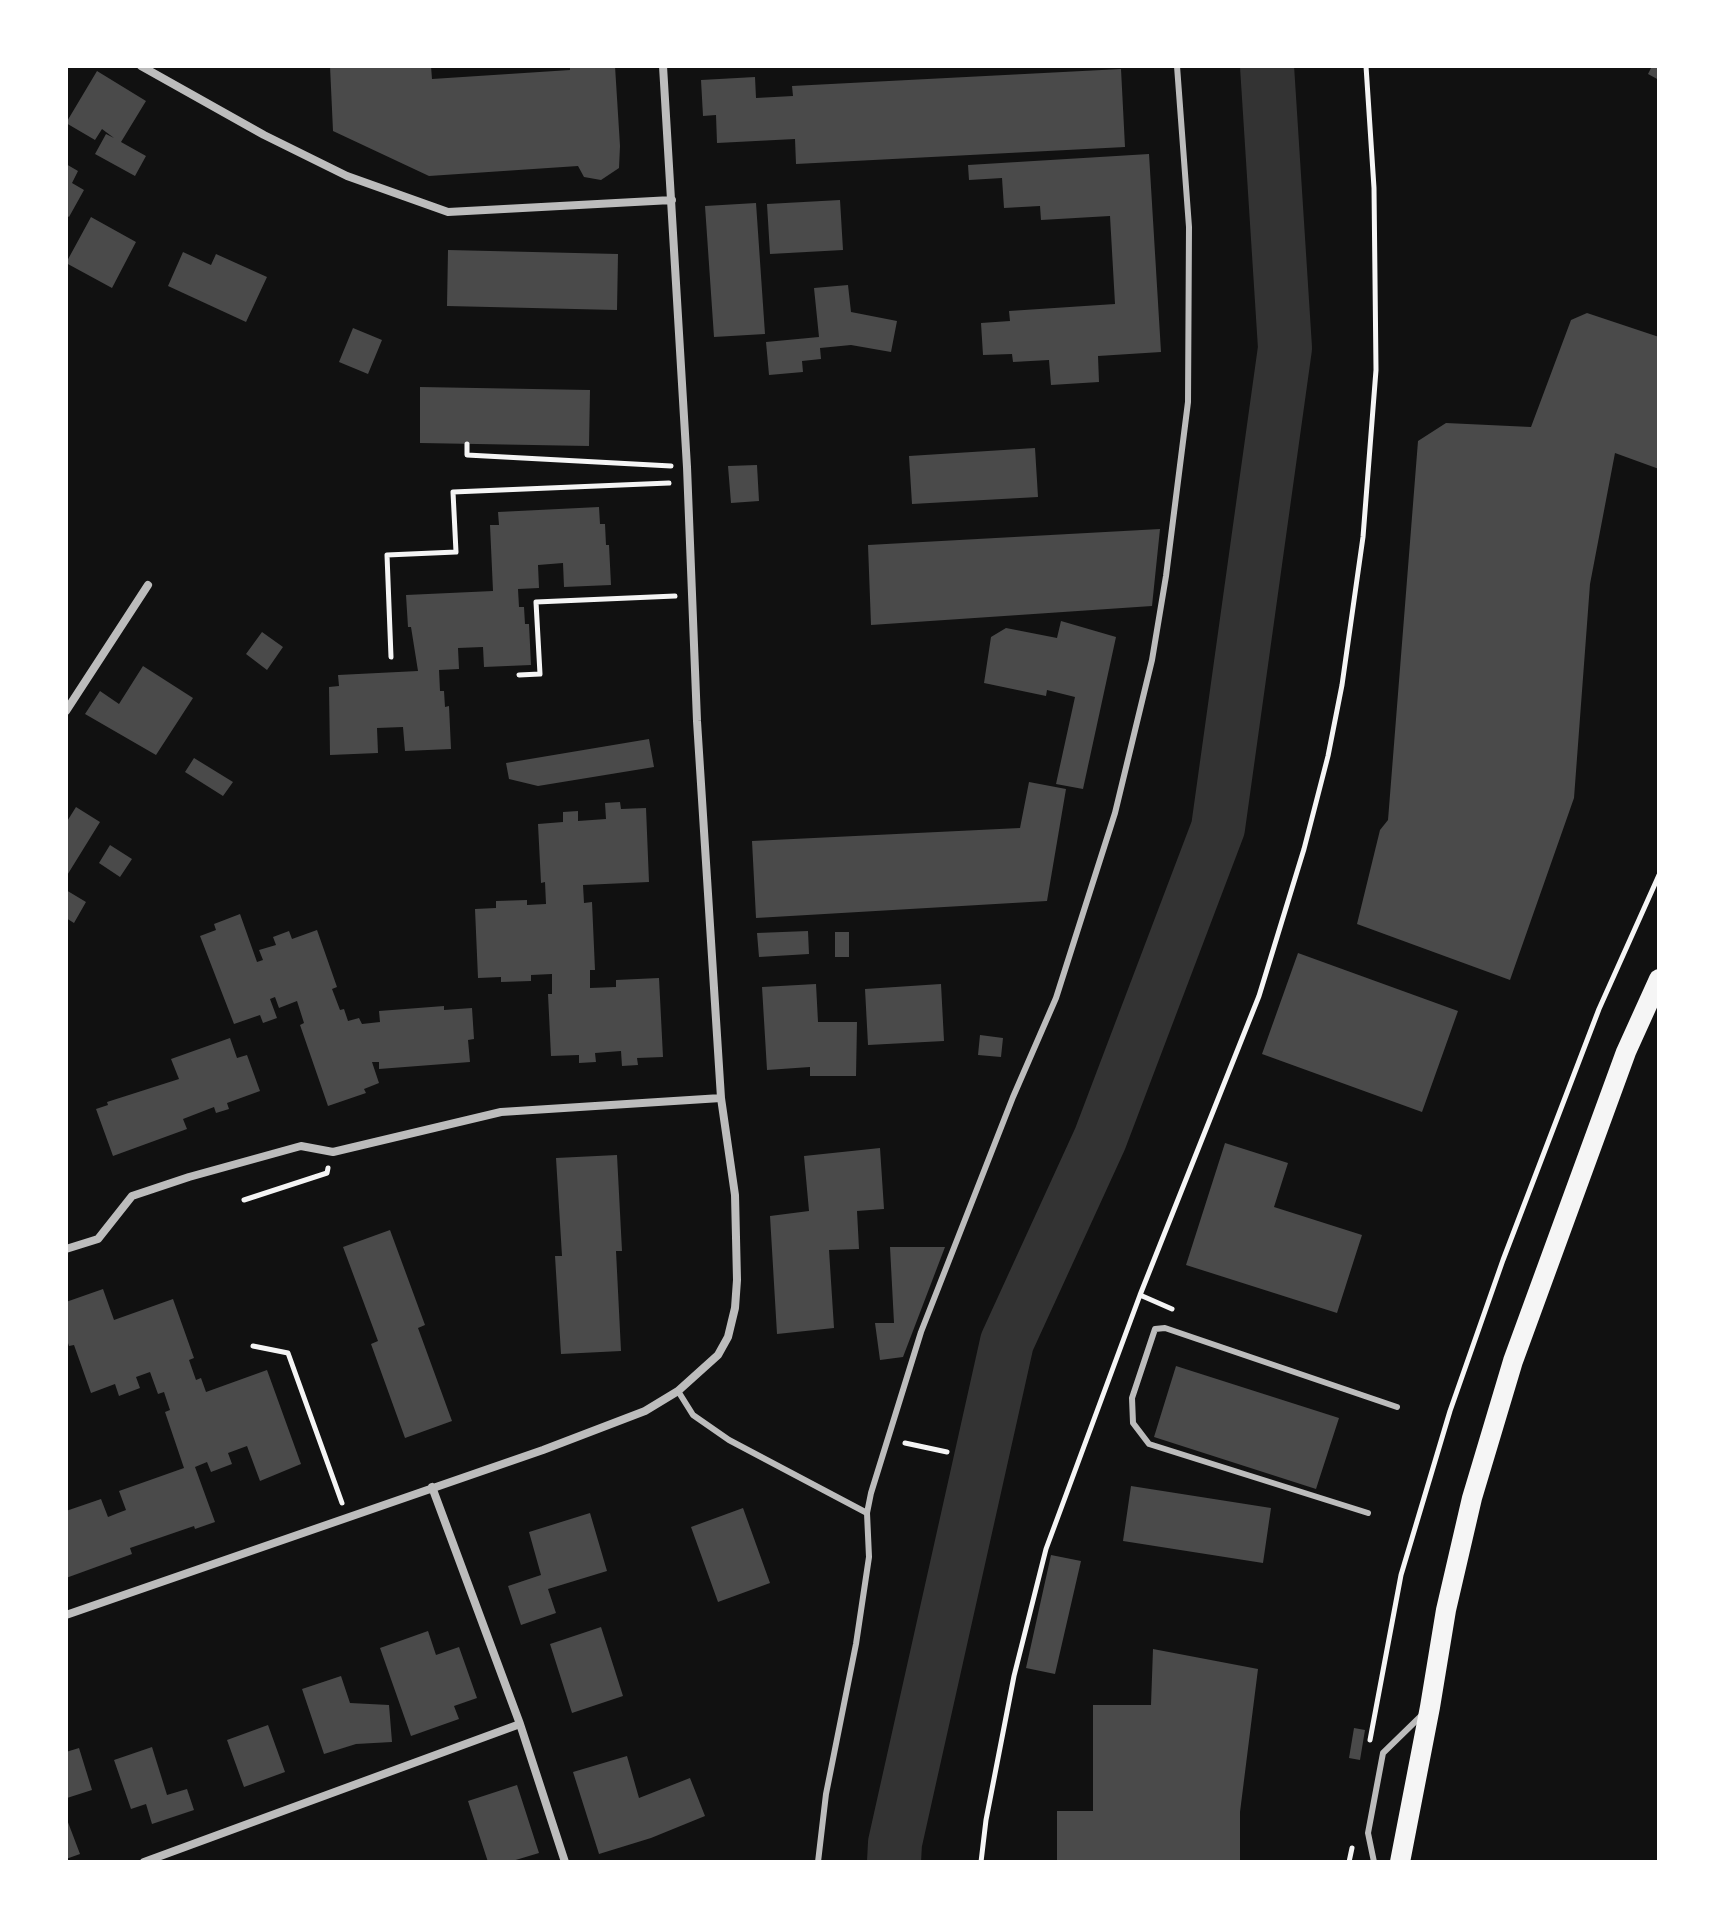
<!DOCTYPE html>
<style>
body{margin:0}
#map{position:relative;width:1725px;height:1928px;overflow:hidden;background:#111;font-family:Mulish,sans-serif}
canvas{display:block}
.frame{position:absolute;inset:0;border:68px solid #fff;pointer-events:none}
</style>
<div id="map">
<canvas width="1725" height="1928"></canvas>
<div class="frame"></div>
</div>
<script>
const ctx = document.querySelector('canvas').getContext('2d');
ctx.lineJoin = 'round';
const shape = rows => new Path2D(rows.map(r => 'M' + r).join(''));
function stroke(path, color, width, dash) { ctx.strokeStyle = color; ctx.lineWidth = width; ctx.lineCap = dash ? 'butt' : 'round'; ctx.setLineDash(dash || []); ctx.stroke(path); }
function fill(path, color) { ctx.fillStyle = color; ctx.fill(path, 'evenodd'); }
const river = shape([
 [894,1862,895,1843,1007,1342,1100,1139,1218,828,1285,348,1267,66]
]);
const building = shape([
 [330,66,431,66,432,79,570,70,570,66,615,66,620,146,619,168,601,180,584,177,578,166,429,176,333,131],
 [1652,66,1659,66,1659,80,1648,74],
 [1121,69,1125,147,796,164,795,139,717,143,716,115,703,116,701,80,755,77,756,98,793,96,792,86],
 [97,71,146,101,121,142,146,156,135,176,95,154,106,134,114,138,102,129,95,140,66,123],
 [1149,154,1161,352,1098,356,1099,382,1051,385,1049,360,1013,362,1012,354,983,355,981,323,1010,321,1009,311,1115,304,1110,216,1041,220,1040,206,1004,208,1002,178,969,180,968,165],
 [66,164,78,171,72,183,84,190,69,217,66,215],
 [840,200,843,250,770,254,767,204],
 [756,203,765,334,714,337,705,206],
 [91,217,136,242,112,288,66,263],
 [448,250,618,254,617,310,447,306],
 [183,252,211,265,216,254,267,277,246,322,168,286],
 [848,285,851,312,897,321,891,352,851,345,820,348,821,359,802,361,803,372,769,375,766,342,819,337,814,288],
 [1587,313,1659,337,1659,469,1615,453,1590,584,1574,798,1510,980,1357,924,1380,830,1388,820,1418,441,1446,423,1531,427,1571,320],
 [353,328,382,340,368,374,339,362],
 [420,387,590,390,589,446,420,443],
 [1035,448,1038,497,912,504,909,456],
 [757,465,759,501,731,503,728,466],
 [599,507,600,524,605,524,606,545,609,545,611,585,564,587,563,563,538,565,539,588,518,589,519,607,524,607,525,624,529,624,531,665,484,667,483,647,458,648,459,669,439,670,440,691,444,691,445,707,449,706,451,749,405,751,403,727,377,728,378,753,330,755,329,687,339,686,338,675,418,671,411,627,408,627,406,595,493,591,490,525,499,525,498,512],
 [1160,529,1152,606,871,625,868,545],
 [1061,621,1116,637,1083,789,1056,784,1075,697,1047,690,1046,696,984,683,991,637,1006,628,1057,638],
 [262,632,283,647,267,670,246,654],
 [143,666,193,698,156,755,85,714,100,691,119,704],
 [649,739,654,767,538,786,509,779,506,763],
 [194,758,233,782,223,796,185,772],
 [1029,782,1066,789,1047,901,756,918,752,841,1020,828],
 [620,802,621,809,646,808,649,882,583,885,584,903,592,902,595,970,590,970,590,988,616,987,616,980,659,978,663,1057,637,1058,638,1065,622,1066,621,1051,595,1053,596,1062,579,1063,579,1055,551,1056,548,994,552,994,552,974,531,975,531,981,501,982,501,977,478,978,475,909,496,908,496,901,527,900,527,905,546,904,545,882,541,883,538,824,563,822,563,812,578,811,578,821,606,819,605,803],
 [76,807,100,822,66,877,66,823],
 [110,845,132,859,120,877,99,863],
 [66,890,86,902,74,923,66,918],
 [240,914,257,962,263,960,259,950,276,945,273,937,289,931,292,939,317,930,337,987,332,989,340,1010,344,1009,348,1021,359,1018,362,1024,380,1022,379,1011,444,1006,444,1010,472,1008,474,1039,468,1040,470,1062,379,1069,379,1062,372,1062,379,1083,364,1089,366,1093,328,1106,300,1025,304,1023,297,1001,279,1008,275,997,270,999,277,1018,263,1023,260,1015,234,1024,200,936,216,930,214,924],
 [808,931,809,954,759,957,757,933],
 [835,932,849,932,849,957,835,957],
 [1298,953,1458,1011,1422,1112,1262,1054],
 [816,984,818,1022,857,1022,856,1076,810,1076,810,1067,767,1070,762,987],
 [941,984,944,1041,868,1045,865,989],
 [980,1035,1003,1038,1001,1057,978,1055],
 [230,1038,237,1058,247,1055,260,1091,227,1103,229,1109,216,1113,214,1107,183,1119,187,1129,113,1156,96,1109,108,1105,107,1102,179,1079,171,1059],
 [1225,1143,1288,1163,1274,1207,1362,1235,1337,1313,1186,1265],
 [880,1148,884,1209,857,1211,859,1249,829,1250,834,1328,777,1334,770,1216,809,1211,804,1156],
 [617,1155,622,1251,616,1251,621,1351,561,1354,555,1256,562,1256,556,1158],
 [390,1230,425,1325,418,1328,452,1421,405,1438,371,1344,378,1341,343,1247],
 [890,1247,945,1247,903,1357,880,1360,875,1323,894,1323],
 [103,1289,114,1320,173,1299,194,1358,189,1360,196,1380,201,1378,206,1392,267,1370,301,1464,260,1481,247,1446,228,1453,232,1464,211,1472,207,1462,195,1467,215,1522,195,1529,194,1526,130,1548,132,1554,66,1578,66,1511,101,1499,108,1517,118,1513,126,1510,119,1491,184,1468,165,1412,170,1410,164,1392,158,1394,150,1372,136,1377,140,1388,119,1396,115,1384,91,1393,74,1345,69,1346,66,1337,66,1302],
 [1176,1366,1339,1418,1316,1489,1154,1437],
 [1131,1486,1271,1508,1263,1563,1123,1541],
 [743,1508,770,1583,718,1602,691,1527],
 [590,1513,607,1571,548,1589,556,1613,521,1625,508,1586,541,1575,529,1532],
 [1051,1555,1081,1561,1055,1674,1026,1668],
 [601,1627,623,1696,572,1713,550,1644],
 [428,1631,436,1655,459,1647,477,1698,454,1706,459,1719,411,1736,380,1648],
 [1153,1649,1258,1669,1240,1812,1240,1862,1057,1862,1057,1811,1093,1811,1093,1705,1151,1705],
 [341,1676,350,1703,389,1705,392,1742,356,1744,324,1754,302,1689],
 [268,1725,285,1772,244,1787,227,1740],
 [1354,1728,1365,1730,1360,1760,1349,1758],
 [152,1747,167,1795,187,1789,194,1810,152,1824,146,1804,131,1809,114,1760],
 [79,1748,92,1790,67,1798,66,1752],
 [627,1756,639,1798,690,1778,705,1816,651,1838,599,1854,573,1772],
 [517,1785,539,1853,509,1862,488,1862,468,1801],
 [66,1817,80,1854,66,1859]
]);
const path = shape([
 [467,444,467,455,671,466],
 [391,657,387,555,456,552,453,492,669,483],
 [519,675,540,674,536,602,675,596],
 [244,1200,327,1173,328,1168],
 [1140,1295,1172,1309],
 [253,1346,288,1353,342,1503],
 [905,1443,947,1452],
 [1370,1740,1401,1575,1450,1411,1503,1260,1599,1009,1659,875],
 [981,1862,986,1820,1014,1676,1046,1549,1140,1295,1259,996,1304,849,1328,756,1342,685,1363,537,1376,370,1374,188,1366,66],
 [1349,1862,1352,1848]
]);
const service = shape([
 [678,1391,693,1415,729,1440,867,1513],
 [1368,1513,1149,1444,1133,1423,1132,1398,1155,1329,1165,1328,1397,1407],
 [818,1862,826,1794,856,1644,869,1557,867,1513,871,1493,921,1332,1013,1097,1056,998,1115,813,1152,660,1166,576,1188,402,1189,227,1177,66],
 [1374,1862,1368,1833,1383,1753,1422,1715]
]);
const minor = shape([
 [141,66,264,135,347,176,448,212,672,200],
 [66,711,148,585],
 [66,1249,98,1239,132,1196,189,1177,301,1146,333,1152,501,1112,721,1098],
 [432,1487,520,1724,565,1862],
 [66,1615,543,1450,645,1411,678,1391,718,1355,728,1337,735,1308,737,1280,735,1195,721,1098,697,721,687,467,663,66],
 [144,1862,520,1724]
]);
const primary = shape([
 [1400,1862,1430,1707,1446,1610,1472,1498,1513,1361,1626,1052,1659,979]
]);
stroke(river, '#333', 54);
fill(building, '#4a4a4a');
stroke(path, '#f5f5f5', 5);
stroke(service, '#bcbcbc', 6);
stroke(minor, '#bcbcbc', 8);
stroke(primary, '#f5f5f5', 20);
</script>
